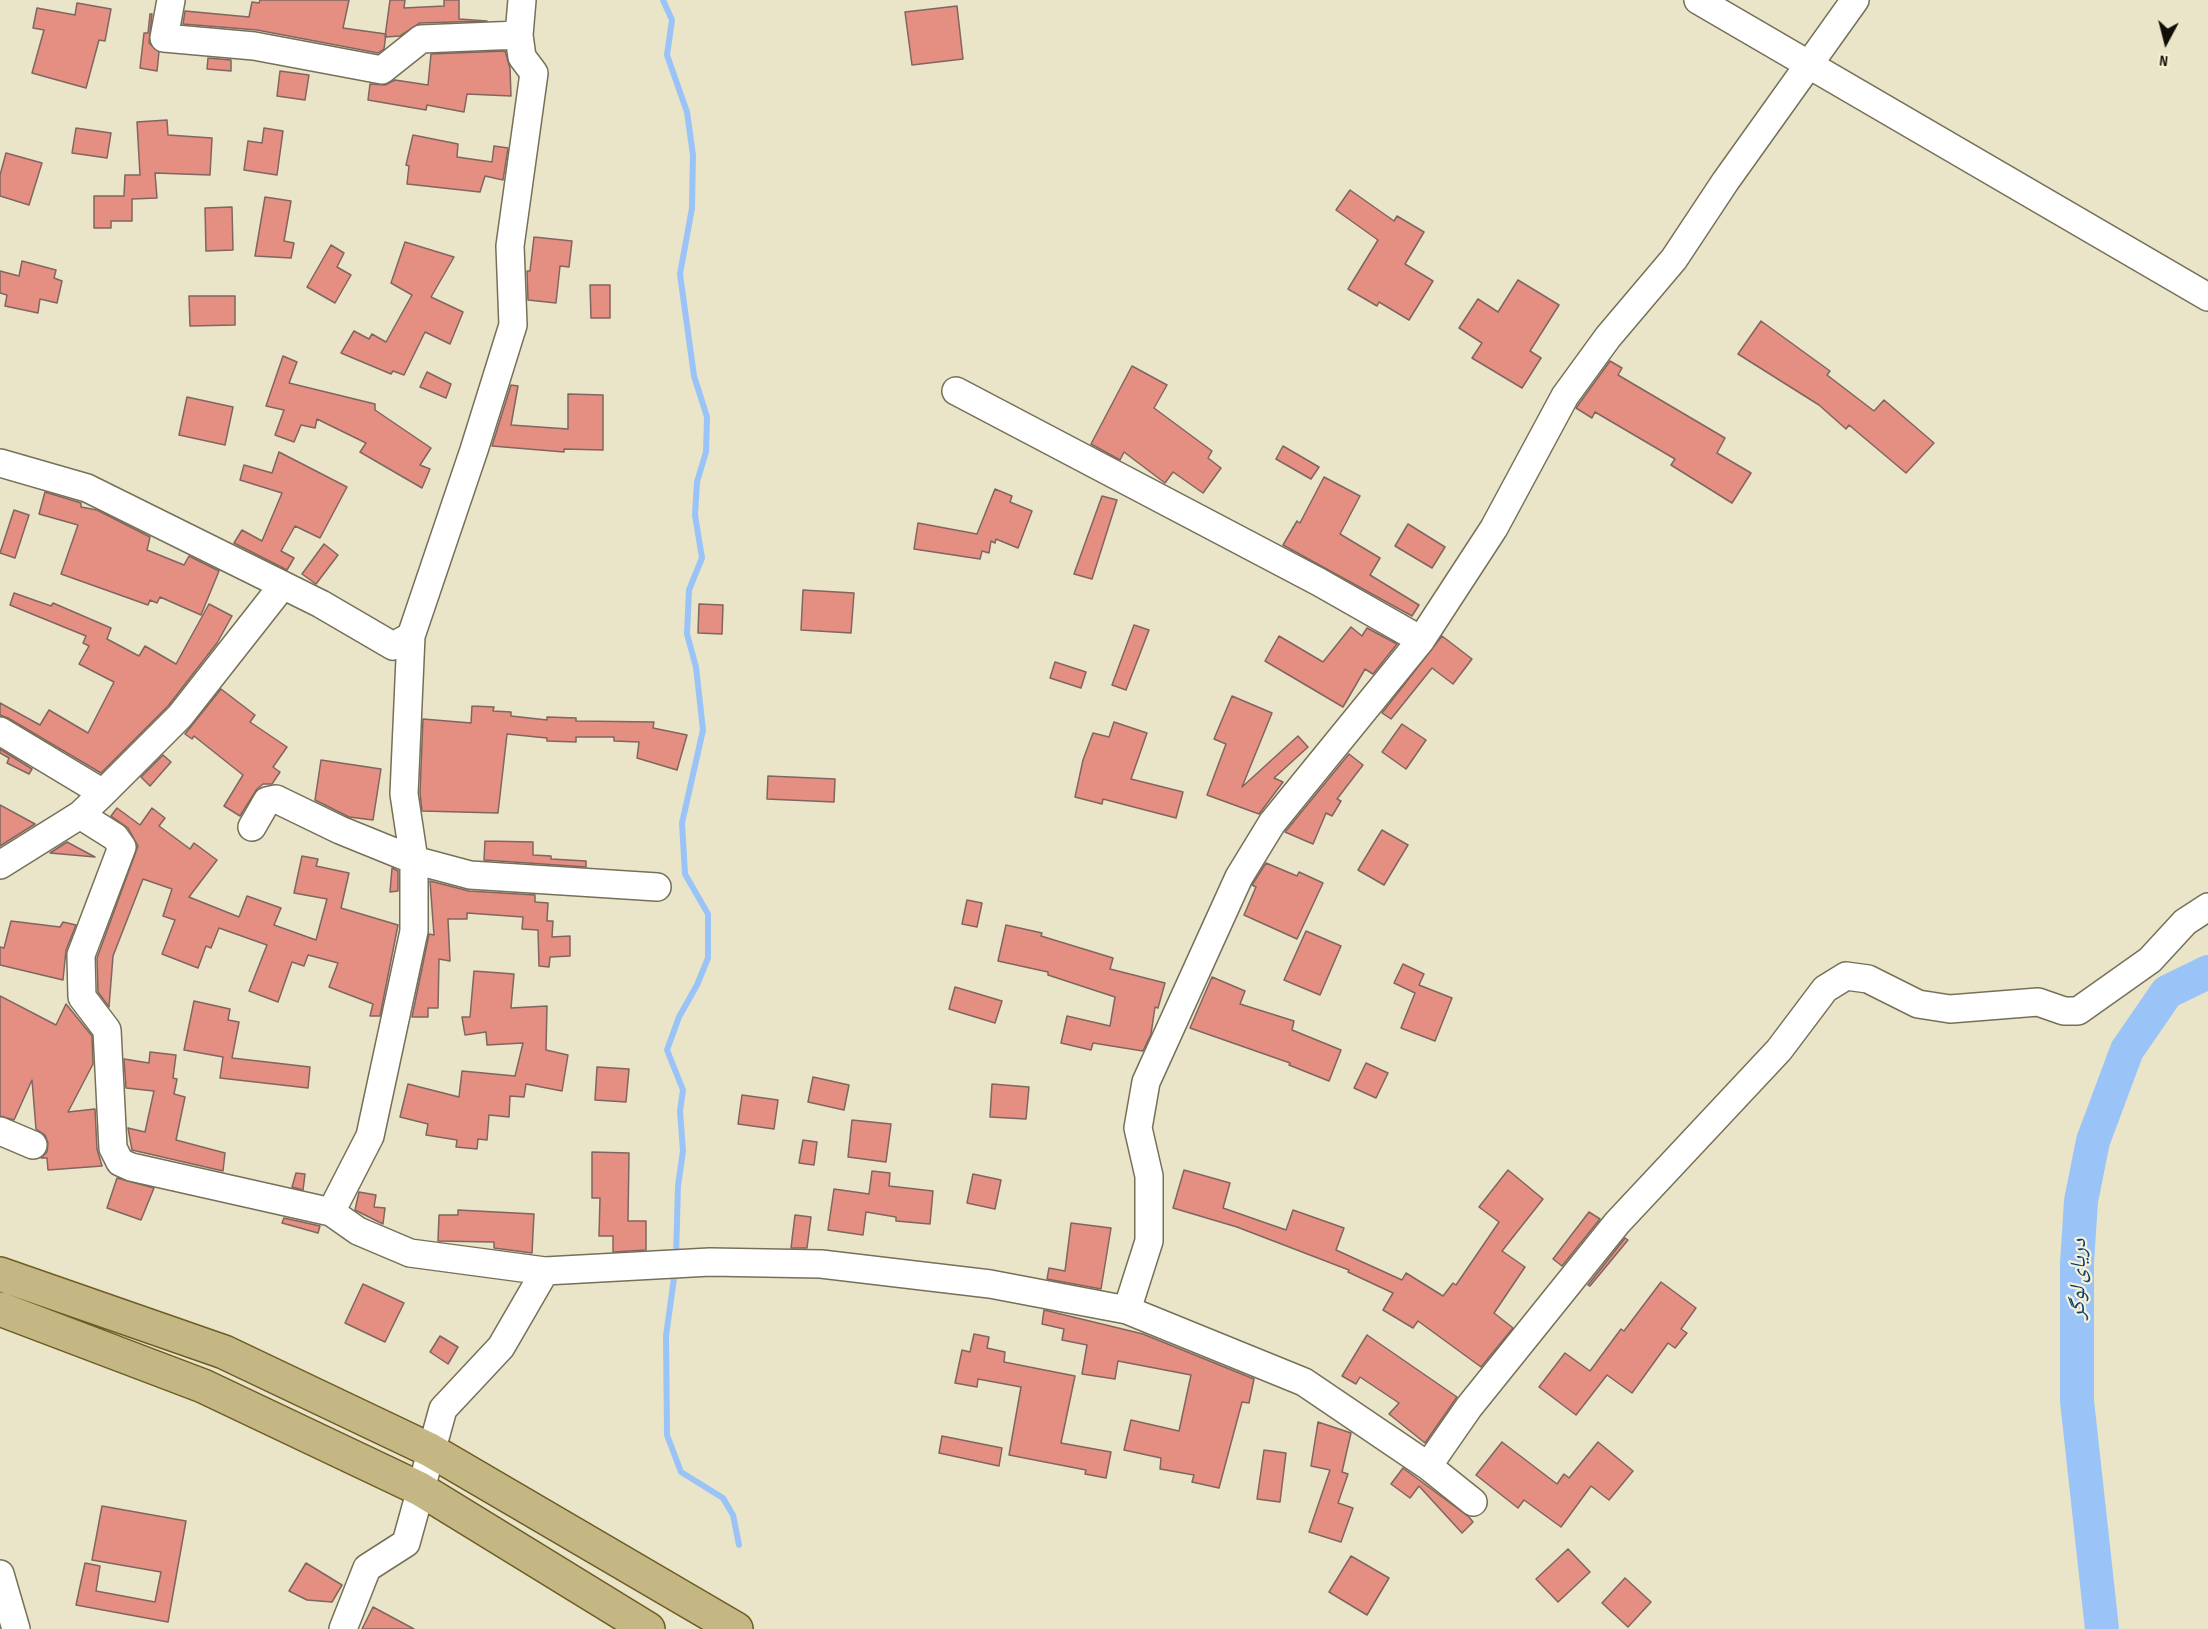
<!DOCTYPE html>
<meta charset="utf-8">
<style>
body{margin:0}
#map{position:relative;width:2208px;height:1629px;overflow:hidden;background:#eae4c8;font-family:"Sofia Sans Condensed",sans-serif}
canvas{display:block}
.north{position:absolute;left:2136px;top:12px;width:60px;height:60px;-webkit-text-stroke:4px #f7f1d5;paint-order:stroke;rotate:187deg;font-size:16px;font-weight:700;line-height:24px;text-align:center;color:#110f06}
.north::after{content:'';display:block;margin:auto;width:21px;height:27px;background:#110f06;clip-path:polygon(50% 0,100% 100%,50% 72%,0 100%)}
</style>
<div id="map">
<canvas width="2208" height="1629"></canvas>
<div class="north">N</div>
</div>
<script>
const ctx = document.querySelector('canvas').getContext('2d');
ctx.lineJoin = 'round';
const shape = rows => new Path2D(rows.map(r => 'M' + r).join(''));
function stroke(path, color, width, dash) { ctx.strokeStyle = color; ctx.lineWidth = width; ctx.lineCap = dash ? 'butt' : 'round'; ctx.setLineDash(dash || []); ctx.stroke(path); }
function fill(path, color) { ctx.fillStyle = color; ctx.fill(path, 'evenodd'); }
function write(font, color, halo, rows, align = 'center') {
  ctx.font = font + ' "Sofia Sans Condensed","Noto Naskh Arabic",sans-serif'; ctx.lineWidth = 4.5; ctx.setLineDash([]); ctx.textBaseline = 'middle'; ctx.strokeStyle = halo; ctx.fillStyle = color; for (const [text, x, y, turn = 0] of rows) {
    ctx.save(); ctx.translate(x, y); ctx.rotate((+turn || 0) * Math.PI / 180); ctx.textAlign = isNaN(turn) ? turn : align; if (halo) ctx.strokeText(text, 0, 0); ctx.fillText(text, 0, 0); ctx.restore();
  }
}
const stream = shape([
 [663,0,672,20,667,55,687,112,693,155,692,208,680,274,694,376,707,417,706,452,697,482,695,515,702,558,689,590,687,634,696,667,703,730,682,823,685,874,708,914,708,958,697,985,679,1017,667,1050,683,1090,680,1111,683,1151,678,1186,676,1258],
 [675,1271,666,1336,667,1435,681,1472,723,1498,733,1515,739,1545]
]);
const river = shape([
 [2102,1629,2077,1401,2077,1263,2081,1201,2093,1141,2127,1050,2167,992,2208,972]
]);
const building = shape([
 [260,0,349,0,343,28,386,34,384,49,378,53,257,30,183,24,185,11,249,17,252,2,259,3,260,0],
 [390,0,405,0,404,8,444,6,444,0,459,0,459,19,487,21,420,23,400,36,385,37,390,0],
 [77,3,111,9,105,41,99,40,86,88,32,73,44,30,33,28,37,8,75,15,77,3],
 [957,6,963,59,912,65,905,12,957,6],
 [150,14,152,14,149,43,159,52,157,71,140,68,144,33,148,33,150,14],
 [505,51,510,68,511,96,467,94,464,112,427,105,426,110,368,100,370,84,385,85,395,80,428,85,431,54,505,51],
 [208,58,231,60,231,71,207,69,208,58],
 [280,71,309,75,305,100,277,96,280,71],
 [167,120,168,135,212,138,210,175,155,173,157,198,132,199,132,221,111,221,111,228,94,228,94,196,124,196,125,175,140,175,137,122,167,120],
 [76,128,111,133,107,158,72,153,76,128],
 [264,128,283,131,277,175,244,170,248,141,262,143,264,128],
 [413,135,458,144,457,157,492,162,494,146,508,148,503,180,485,176,480,192,407,184,409,166,406,165,413,135],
 [6,153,42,163,29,205,0,196,0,175,6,153],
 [1350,190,1394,221,1397,216,1424,232,1405,264,1433,281,1409,320,1379,302,1377,306,1348,289,1378,240,1336,210,1350,190],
 [265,197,291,201,284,241,294,243,291,258,255,256,265,197],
 [232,207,233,250,206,251,205,208,232,207],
 [534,237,572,241,569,267,560,266,556,303,528,300,527,271,530,271,534,237],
 [405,242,454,257,431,297,463,312,450,344,425,332,404,375,393,371,391,374,341,353,354,331,369,339,372,334,386,342,412,295,391,283,405,242],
 [331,245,344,253,337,267,351,275,335,303,307,287,331,245],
 [22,261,56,270,54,278,62,281,57,303,40,299,38,313,5,306,7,295,0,293,0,271,19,276,22,261],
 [1518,280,1559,305,1530,351,1541,358,1522,388,1472,358,1482,343,1459,328,1478,299,1498,312,1518,280],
 [590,285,610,285,610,318,591,318,590,285],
 [189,296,235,296,235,325,190,326,189,296],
 [1761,321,1830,371,1827,375,1874,411,1884,400,1934,443,1906,473,1849,425,1846,429,1819,405,1738,354,1761,321],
 [283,356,297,362,289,383,375,404,375,410,431,448,420,465,430,469,422,488,360,452,366,443,317,419,315,428,301,425,294,442,275,435,284,410,266,406,283,356],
 [1610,361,1622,368,1618,375,1725,438,1717,453,1751,473,1732,503,1671,465,1675,459,1595,412,1592,418,1576,408,1610,361],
 [1132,366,1167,385,1154,408,1212,451,1208,458,1221,468,1203,493,1173,472,1165,483,1124,452,1120,460,1091,444,1132,366],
 [427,372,451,384,446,398,420,387,427,372],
 [511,385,518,386,511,425,568,429,568,394,603,395,603,450,564,449,564,452,492,446,511,385],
 [187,397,233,407,225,445,179,435,187,397],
 [1283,446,1319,467,1311,479,1276,459,1283,446],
 [279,452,347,487,320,538,295,526,281,551,294,558,287,570,234,543,242,530,262,541,282,493,240,480,244,465,272,473,279,452],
 [1324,477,1360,496,1340,534,1380,558,1370,575,1419,605,1412,616,1283,545,1297,521,1300,523,1324,477],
 [995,489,1012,496,1010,502,1032,511,1018,548,996,539,995,543,991,541,989,553,982,551,980,559,914,549,918,523,977,534,995,489],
 [45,492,81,503,81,507,97,510,150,537,147,550,184,565,189,556,219,571,201,615,160,597,157,603,150,600,148,605,61,574,78,525,39,514,45,492],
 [1102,496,1117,500,1092,579,1074,574,1102,496],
 [14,510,29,515,15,558,0,553,14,510],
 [1408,524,1445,547,1432,568,1395,546,1408,524],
 [324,544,338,555,316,584,302,574,324,544],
 [803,590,854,593,851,633,801,630,803,590],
 [14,593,51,606,53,603,111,628,107,639,139,656,145,646,176,664,209,604,232,616,217,643,168,706,101,773,8,718,0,715,0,703,40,725,49,710,88,733,114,682,79,664,89,646,83,643,86,636,10,605,14,593],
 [699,604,723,605,722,634,698,633,699,604],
 [1134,625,1149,630,1126,690,1112,685,1134,625],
 [1351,627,1362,636,1367,628,1397,644,1373,674,1365,669,1343,707,1265,661,1279,636,1323,662,1351,627],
 [1442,636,1472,659,1453,684,1432,668,1391,719,1382,713,1442,636],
 [1055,662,1086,672,1081,688,1050,678,1055,662],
 [221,689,255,715,250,722,287,747,273,767,280,772,272,784,263,784,257,789,240,816,224,806,243,775,194,736,192,739,185,734,221,689],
 [1232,696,1272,713,1242,787,1298,736,1308,747,1274,778,1283,782,1259,814,1207,795,1226,744,1214,739,1232,696],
 [472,706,494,707,493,711,511,712,511,716,547,720,547,717,576,718,576,721,654,722,653,728,687,735,677,770,637,758,639,742,614,741,614,737,576,737,576,742,547,741,547,738,507,734,498,813,422,811,420,793,423,719,471,723,472,706],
 [1114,722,1147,733,1131,779,1183,792,1176,818,1103,799,1102,804,1075,797,1083,760,1093,733,1109,737,1114,722],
 [1402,724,1426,740,1406,769,1382,752,1402,724],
 [0,749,32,769,29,774,7,763,9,758,0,753,0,749],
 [1349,754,1363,765,1337,799,1341,801,1332,816,1326,813,1313,844,1285,832,1349,754],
 [163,755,171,762,150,786,141,777,163,755],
 [321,760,381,769,373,820,349,817,315,800,321,760],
 [768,776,835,779,834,802,767,799,768,776],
 [0,805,35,824,0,846,0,805],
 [117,808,140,825,152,808,165,818,159,826,190,849,194,843,217,860,189,897,239,917,247,896,281,908,274,925,316,940,327,899,294,893,302,856,318,859,316,866,349,873,341,908,398,925,380,1016,370,1016,373,1004,329,987,338,963,308,955,304,966,292,962,278,1002,249,991,267,945,219,928,211,948,206,946,198,968,162,954,175,920,163,916,172,889,143,879,113,956,109,1007,98,992,97,958,138,846,128,828,111,816,117,808],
 [1382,830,1408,845,1384,885,1358,870,1382,830],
 [485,841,533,842,533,855,551,856,551,859,586,861,586,867,484,860,485,841],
 [67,842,95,857,50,853,67,842],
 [1266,863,1297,876,1299,872,1323,883,1297,939,1244,915,1256,887,1252,885,1266,863],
 [392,868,398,871,398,891,390,892,392,868],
 [430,881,469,891,535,895,535,902,548,903,547,921,553,921,552,937,570,936,570,956,550,957,549,967,539,966,538,930,522,929,523,917,467,913,467,919,448,919,450,961,439,959,438,1008,428,1008,428,1017,412,1017,429,934,434,935,430,881],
 [967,900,982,903,977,927,962,924,967,900],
 [11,921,60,927,63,922,76,925,66,950,63,980,0,965,0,947,4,948,11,921],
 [1006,925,1042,933,1041,936,1113,958,1110,969,1165,983,1158,1008,1155,1007,1151,1034,1143,1051,1093,1043,1091,1050,1061,1043,1067,1016,1110,1026,1115,997,1048,975,1048,972,998,961,1006,925],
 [1306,931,1341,946,1320,995,1284,980,1306,931],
 [1403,964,1424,974,1419,985,1452,998,1435,1041,1401,1028,1415,993,1394,983,1403,964],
 [474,971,514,974,511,1008,547,1006,546,1050,568,1055,562,1091,526,1084,524,1097,510,1096,509,1117,489,1115,487,1140,478,1139,477,1149,456,1147,457,1140,426,1135,428,1124,400,1117,408,1084,459,1097,462,1071,515,1076,523,1043,487,1045,486,1032,465,1035,462,1017,470,1017,474,971],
 [1212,977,1245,991,1240,1004,1294,1021,1292,1030,1341,1050,1329,1081,1289,1065,1290,1063,1190,1028,1212,977],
 [955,987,1002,1001,995,1023,949,1009,955,987],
 [0,996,56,1025,66,1004,92,1036,93,1064,68,1112,95,1109,97,1149,102,1166,48,1170,47,1158,41,1158,47,1152,48,1143,45,1135,36,1129,32,1080,14,1120,0,1116,0,996],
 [194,1001,230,1009,228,1020,239,1022,232,1058,310,1067,308,1088,220,1078,223,1057,184,1050,194,1001],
 [150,1052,176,1055,173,1078,177,1079,174,1094,185,1097,176,1140,225,1153,223,1171,132,1150,128,1128,145,1132,154,1091,126,1088,124,1059,149,1063,150,1052],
 [1366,1063,1388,1073,1376,1098,1354,1088,1366,1063],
 [597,1067,629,1069,626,1102,595,1100,597,1067],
 [813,1077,849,1085,844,1110,808,1102,813,1077],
 [992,1084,1029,1087,1026,1119,990,1117,992,1084],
 [742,1095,778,1100,774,1129,738,1124,742,1095],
 [852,1120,891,1124,886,1162,848,1157,852,1120],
 [803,1140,817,1142,814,1165,799,1163,803,1140],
 [592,1152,629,1153,628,1221,646,1221,646,1250,613,1252,613,1236,599,1236,600,1198,592,1198,592,1152],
 [1184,1170,1230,1183,1223,1208,1286,1230,1293,1210,1344,1228,1336,1250,1402,1280,1406,1273,1443,1296,1453,1283,1456,1285,1499,1222,1479,1207,1508,1170,1543,1199,1502,1251,1525,1267,1494,1313,1513,1328,1481,1367,1418,1321,1413,1328,1383,1310,1393,1293,1348,1272,1349,1270,1237,1227,1173,1208,1184,1170],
 [872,1171,890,1173,889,1186,933,1191,930,1224,896,1221,896,1217,866,1212,863,1235,828,1230,834,1189,869,1194,872,1171],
 [296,1173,305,1174,303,1190,292,1187,296,1173],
 [973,1174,1001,1180,995,1209,967,1203,973,1174],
 [117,1178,154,1188,141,1220,107,1208,117,1178],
 [359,1192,376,1195,374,1207,385,1208,383,1224,355,1210,359,1192],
 [458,1210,534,1214,532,1253,494,1248,494,1242,438,1241,439,1215,458,1215,458,1210],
 [1589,1212,1600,1219,1562,1266,1553,1259,1589,1212],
 [795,1215,811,1217,807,1248,791,1248,795,1215],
 [284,1218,320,1226,318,1233,282,1223,284,1218],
 [1071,1223,1111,1228,1101,1289,1047,1279,1049,1268,1065,1271,1071,1223],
 [1625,1238,1628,1240,1590,1286,1588,1285,1625,1238],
 [1661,1282,1696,1308,1681,1329,1687,1333,1675,1348,1668,1343,1632,1393,1607,1375,1576,1415,1539,1387,1565,1353,1590,1371,1621,1329,1624,1331,1661,1282],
 [363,1284,404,1303,385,1342,345,1323,363,1284],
 [1044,1310,1143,1334,1254,1379,1249,1403,1242,1402,1219,1488,1192,1482,1194,1475,1160,1469,1161,1458,1124,1450,1131,1420,1179,1431,1191,1375,1118,1361,1115,1379,1082,1374,1087,1345,1062,1340,1064,1329,1042,1324,1044,1310],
 [974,1334,989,1337,987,1348,1005,1352,1004,1362,1075,1376,1061,1443,1111,1452,1106,1478,1085,1474,1086,1470,1009,1455,1021,1387,978,1379,977,1387,955,1383,962,1350,970,1352,974,1334],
 [1367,1335,1457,1397,1425,1443,1389,1414,1399,1403,1360,1377,1356,1384,1342,1376,1367,1335],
 [440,1336,458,1347,448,1364,430,1352,440,1336],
 [1318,1422,1351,1433,1342,1472,1348,1474,1338,1503,1353,1508,1341,1542,1309,1532,1330,1470,1311,1466,1318,1422],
 [942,1436,1002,1448,999,1466,939,1453,942,1436],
 [1502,1442,1557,1484,1564,1474,1569,1478,1598,1442,1633,1471,1609,1500,1591,1486,1561,1527,1524,1500,1518,1508,1476,1475,1502,1442],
 [1264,1450,1286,1453,1280,1502,1257,1499,1264,1450],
 [1403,1468,1469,1517,1473,1522,1462,1533,1419,1486,1410,1498,1391,1484,1403,1468],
 [102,1506,186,1521,168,1622,76,1605,85,1563,100,1566,96,1591,155,1602,161,1572,92,1560,102,1506],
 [1568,1549,1590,1572,1558,1602,1536,1579,1568,1549],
 [1351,1556,1389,1578,1367,1615,1329,1592,1351,1556],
 [306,1563,342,1585,332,1602,307,1600,289,1591,306,1563],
 [1625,1578,1651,1602,1628,1627,1602,1603,1625,1578],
 [373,1607,414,1629,362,1629,373,1607]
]);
const minor = shape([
 [171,0,164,38,254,46,382,70,421,39,519,35],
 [1698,0,2208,297],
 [956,391,1319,582,1421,640],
 [0,463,87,488,321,604,393,646,411,636],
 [0,731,103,793],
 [80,815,115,837,122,847,81,955,82,997,107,1030,113,1148,120,1162,131,1167,331,1212,358,1231,410,1253,545,1271,710,1262,821,1264,990,1284,1127,1310,1304,1382,1428,1466,1473,1502],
 [252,827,267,801,276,799,340,830,414,860,470,875,657,887],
 [0,865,80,815,103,793,180,716,283,585],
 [0,1131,33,1145],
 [331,1212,370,1136,414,931,414,860,404,794,411,636,474,450,513,325,510,246,534,73,522,57,519,35,522,0],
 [1127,1310,1149,1241,1149,1176,1138,1128,1146,1082,1239,877,1272,823,1421,640,1494,528,1565,396,1608,337,1674,259,1725,182,1855,0],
 [1428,1466,1469,1407,1617,1223,1779,1050,1825,989,1846,976,1868,979,1918,1004,1950,1009,2038,1002,2064,1011,2078,1011,2150,960,2185,922,2208,907],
 [0,1574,16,1629],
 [343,1629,367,1568,406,1543,443,1409,501,1347,545,1271]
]);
const major = shape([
 [0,1274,224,1352,430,1450,736,1629],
 [0,1309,203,1386,420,1489,648,1629]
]);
const waterNames = [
 ["دریای لوگر",2079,1279,-89]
];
stroke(stream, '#9ac4f8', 6);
stroke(river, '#9ac4f8', 34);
fill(building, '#e58f82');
stroke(building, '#806560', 1.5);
stroke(minor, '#767058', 30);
stroke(major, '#6d5d23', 36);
stroke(minor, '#fff', 27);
stroke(major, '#c5b784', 33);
write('italic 22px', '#073f77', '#f7f1d5', waterNames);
</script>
